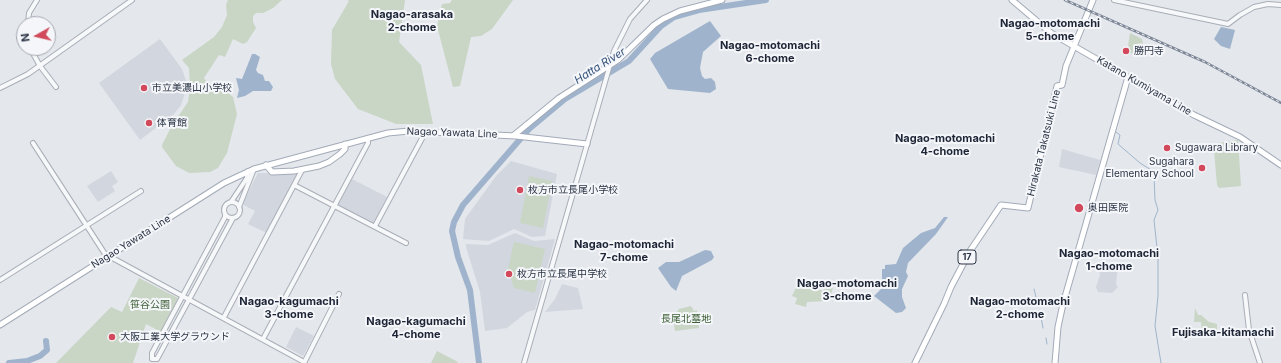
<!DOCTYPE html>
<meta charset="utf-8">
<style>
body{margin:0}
#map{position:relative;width:1281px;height:363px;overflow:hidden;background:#e4e7ec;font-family:Inter,sans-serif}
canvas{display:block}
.north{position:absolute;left:16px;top:16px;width:40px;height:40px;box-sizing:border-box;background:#f4f6f9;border:1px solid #a4a8b1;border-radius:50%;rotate:262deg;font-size:11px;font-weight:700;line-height:16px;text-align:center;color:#2b3445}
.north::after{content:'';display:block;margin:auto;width:14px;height:18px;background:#d1495b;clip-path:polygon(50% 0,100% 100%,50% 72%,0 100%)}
</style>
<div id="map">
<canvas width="1281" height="363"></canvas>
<div class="north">N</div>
</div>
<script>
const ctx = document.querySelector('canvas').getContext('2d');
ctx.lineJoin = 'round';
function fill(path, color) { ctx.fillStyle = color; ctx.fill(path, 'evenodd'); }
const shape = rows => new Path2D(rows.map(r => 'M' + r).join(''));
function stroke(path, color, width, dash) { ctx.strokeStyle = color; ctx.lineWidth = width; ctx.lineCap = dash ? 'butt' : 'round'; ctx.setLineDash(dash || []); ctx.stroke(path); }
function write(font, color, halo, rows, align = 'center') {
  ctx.font = font + ' Inter,"Noto Sans JP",sans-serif'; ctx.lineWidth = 4; ctx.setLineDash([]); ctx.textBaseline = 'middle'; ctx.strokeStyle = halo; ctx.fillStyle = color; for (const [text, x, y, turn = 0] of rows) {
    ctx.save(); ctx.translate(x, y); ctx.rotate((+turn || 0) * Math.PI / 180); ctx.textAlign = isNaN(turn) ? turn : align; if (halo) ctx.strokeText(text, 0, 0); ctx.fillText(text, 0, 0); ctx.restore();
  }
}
const built = shape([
 [160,39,182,69,186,81,185,93,181,105,174,114,140,140,99,83],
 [1062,149,1100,160,1096,175,1059,167],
 [511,161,557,174,545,236,532,237,514,229,489,241,463,239,465,219,496,176],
 [111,171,118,182,112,186,115,191,98,202,87,186],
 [258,173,297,173,298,174,267,233,248,224,255,211,242,204],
 [352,179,387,197,373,224,338,205],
 [515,233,534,241,555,239,535,310,527,312,507,328,485,331,480,292,466,247,466,244,488,245],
 [1098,263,1118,266,1116,284,1118,287,1112,293,1098,292,1096,287,1100,275,1099,269,1097,268],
 [562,284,578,288,583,309,545,312,555,299],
 [296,327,314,336,303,356,286,347]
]);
const green = shape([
 [228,0,282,0,273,8,263,13,256,13,253,16,253,22,256,28,247,42,243,44,233,39,225,57,219,55,204,78,207,82,222,88,233,97,237,114,227,153,218,168,210,172,189,173,176,166,162,147,162,145,171,127,188,102,190,88,189,68,182,60,214,37,222,27,227,15,226,5],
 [347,0,405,0,399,42,421,65,433,124,396,124,358,109,335,79,331,64,332,30,349,1],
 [452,0,513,0,492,29,481,36,471,37,460,86,453,87,437,26,442,4,450,3],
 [1130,33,1142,39,1145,53,1141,55,1129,53,1130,47,1128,46],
 [1238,140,1241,186,1219,188,1217,185,1214,150,1218,147,1218,143],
 [529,176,552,181,543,228,520,223],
 [514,242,545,249,535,293,514,288,508,269],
 [139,278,178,298,161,332,146,324,133,363,56,363,111,307,122,312],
 [799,282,823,291,826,286,833,288,830,298,827,301,807,302,806,307,795,304,797,298,792,296],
 [691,306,694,311,697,310,699,328,675,331,673,317,679,309],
 [1195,308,1198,315,1201,315,1209,322,1217,324,1217,332,1202,333,1201,322,1194,322],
 [437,351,458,362,457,363,431,363]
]);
const water = shape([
 [710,21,721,36,703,52,700,68,702,76,705,79,711,78,715,82,716,89,710,93,668,89,650,59,655,53],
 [1221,27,1235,30,1230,49,1221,46,1214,39],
 [252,54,255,54,260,57,256,70,258,73,263,75,265,81,269,81,273,87,271,91,253,91,245,96,237,98,239,90,236,78,242,79],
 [944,217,948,217,936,234,908,263,906,272,908,276,902,289,902,297,906,308,902,312,896,313,874,296,882,288,882,269,885,269,885,265,896,264,903,248,921,233,935,228],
 [705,250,711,251,714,257,712,260,682,276,676,291,671,287,658,268,666,262,679,262]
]);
const stream = shape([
 [1116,132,1120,135,1118,144,1140,163,1156,173],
 [1034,289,1038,305],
 [1040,311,1043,328],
 [1046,338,1047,344],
 [1161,363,1155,326,1158,296,1158,257,1154,220,1158,210,1155,200,1154,176,1164,167,1163,161]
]);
const river = shape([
 [9,363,27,361,40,356,47,350,46,341],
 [479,363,470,290,458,257,452,231,454,222,463,205,529,129,565,99,629,61,661,26,674,17,699,10,766,0]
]);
const minor = shape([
 [1114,0,1228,24,1240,15,1254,7,1268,4,1281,5],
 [28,24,29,13,37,0],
 [30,48,40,66,56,87],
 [0,88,28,74,132,0],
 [33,143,105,254,304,362],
 [294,185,406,243],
 [231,202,247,178,248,171],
 '224 210a8 8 0 1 1 16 0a8 8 0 1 1-16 0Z',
 [239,207,254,169],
 [225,214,225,217,152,353,152,359,157,359,233,218],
 [375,226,426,131],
 [0,280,141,191],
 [1245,295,1249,330,1260,363],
 [224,317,302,170],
 [263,339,368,143,368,138],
 [304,363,339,294],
 [524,363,614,51,630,19,647,0]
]);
const major = shape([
 [1012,0,1051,33,1194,115,1240,137,1281,165],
 [513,136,559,98,618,60,654,25,663,19,680,11,722,0],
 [266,165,272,172,294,171,319,166,329,162,340,154,345,149,345,144],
 [0,325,224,183,254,169,388,133,409,131,516,136,587,144],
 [915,363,944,304,951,287,970,251,1001,205,1028,208,1057,86,1062,85,1066,66,1093,0],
 [1055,363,1058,327,1063,304,1128,77]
]);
const rail = shape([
 [1065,0,1205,62,1281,103]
]);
const markers = [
 [1126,51,4,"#d1495b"],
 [144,88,4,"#d1495b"],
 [149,123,4,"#d1495b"],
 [1167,148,4,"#d1495b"],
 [1202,168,4,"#d1495b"],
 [520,190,4,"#d1495b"],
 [1079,208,5,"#d1495b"],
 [509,274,4,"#d1495b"],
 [112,337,4,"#d1495b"]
];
const shields = [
 [967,257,18]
];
const shieldNames = [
 ["17",967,257]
];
const poiNames = [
 ["勝円寺",1134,51],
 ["市立美濃山小学校",152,88],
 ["体育館",157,123],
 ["Sugawara Library",1175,148],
 ["Sugahara",1194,162,"right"],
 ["Elementary School",1194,174,"right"],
 ["枚方市立長尾小学校",528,190],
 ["奥田医院",1088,208],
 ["枚方市立長尾中学校",517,274],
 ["大阪工業大学グラウンド",120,337]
];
const streetNames = [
 ["Katano Kumiyama Line",1144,86,30],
 ["Nagao Yawata Line",452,133,2],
 ["Hirakata Takatsuki Line",1044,143,-76],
 ["Nagao Yawata Line",131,242,-32]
];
const parkNames = [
 ["笹谷公園",150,305],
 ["長尾北墓地",686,319]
];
const neighbourhoodNames = [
 ["Nagao-arasaka",412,15],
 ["2-chome",412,28],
 ["Nagao-motomachi",1050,24],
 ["5-chome",1050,37],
 ["Nagao-motomachi",770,46],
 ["6-chome",770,59],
 ["Nagao-motomachi",945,139],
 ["4-chome",945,152],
 ["Nagao-motomachi",624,245],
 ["7-chome",624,258],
 ["Nagao-motomachi",1109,254],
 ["1-chome",1109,267],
 ["Nagao-motomachi",847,284],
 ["3-chome",847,297],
 ["Nagao-kagumachi",289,302],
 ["3-chome",289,315],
 ["Nagao-motomachi",1020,302],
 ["2-chome",1020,315],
 ["Nagao-kagumachi",416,322],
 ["4-chome",416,335],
 ["Fujisaka-kitamachi",1223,333]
];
const waterNames = [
 ["Hatta River",600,66,-32]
];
fill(built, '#d2d6de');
fill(green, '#c9d6c5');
fill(water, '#9fb4cc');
stroke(stream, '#9fb4cc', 1);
stroke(river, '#9fb4cc', 6);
stroke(minor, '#a9aeb7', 6);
stroke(major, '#a3abb8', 7);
stroke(minor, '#f7f8fa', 4);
stroke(major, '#fff', 5);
stroke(rail, '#7d8696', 2.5);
stroke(rail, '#f4f6f9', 1, [3]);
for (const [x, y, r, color] of markers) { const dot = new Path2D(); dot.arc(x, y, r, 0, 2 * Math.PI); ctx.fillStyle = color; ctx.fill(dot); stroke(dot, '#f4f6f9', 1.5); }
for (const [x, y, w] of shields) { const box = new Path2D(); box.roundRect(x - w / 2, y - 7, w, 14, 3); ctx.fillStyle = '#f4f6f9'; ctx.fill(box); stroke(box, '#2b3445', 1); }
write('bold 9px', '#2b3445', null, shieldNames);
write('10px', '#2b3445', '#f4f6f9', poiNames, 'left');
write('10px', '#2b3445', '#f4f6f9', streetNames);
write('10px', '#3f6138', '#f4f6f9', parkNames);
write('bold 11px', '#1d2536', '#f4f6f9', neighbourhoodNames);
write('italic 11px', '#34527a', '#f4f6f9', waterNames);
</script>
